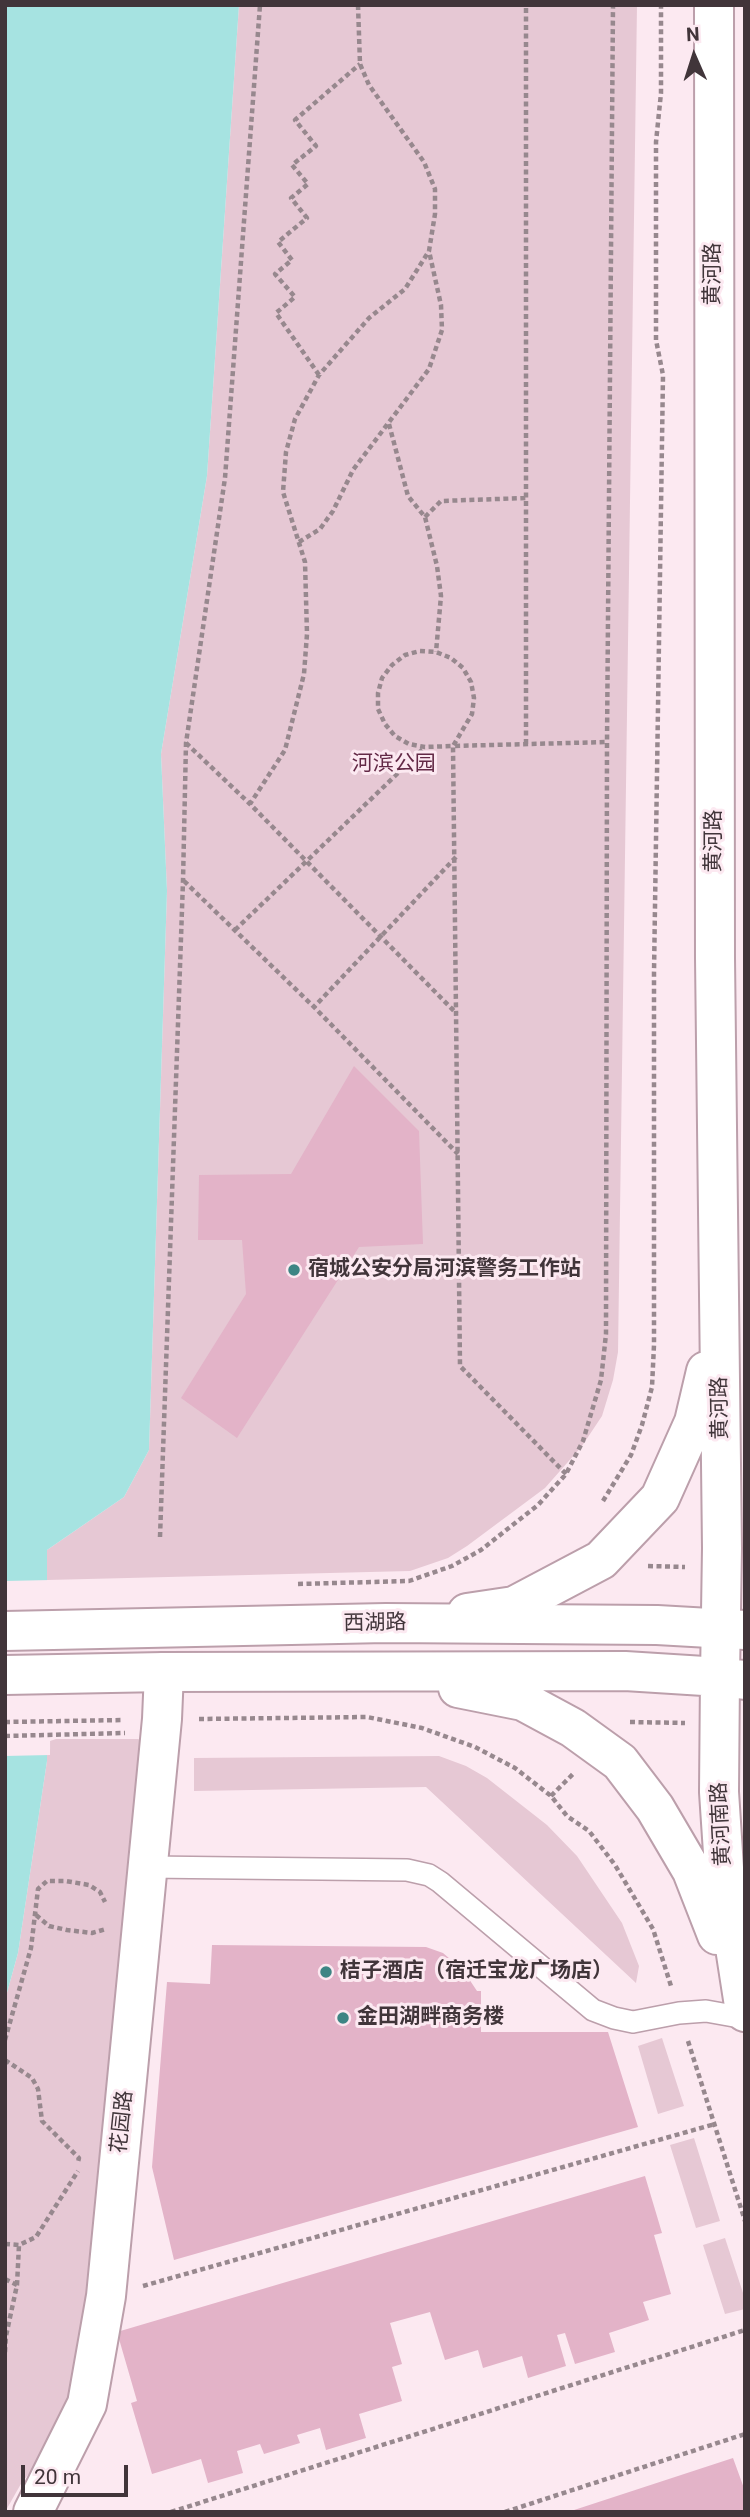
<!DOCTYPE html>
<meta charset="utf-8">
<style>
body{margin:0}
#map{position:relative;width:750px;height:2517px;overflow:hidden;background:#fce9f1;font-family:Roboto,sans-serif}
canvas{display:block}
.frame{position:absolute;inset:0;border:7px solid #41353a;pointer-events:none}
.north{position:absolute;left:659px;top:21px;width:70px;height:70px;-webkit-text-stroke:5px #fce9f1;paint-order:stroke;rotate:357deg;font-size:19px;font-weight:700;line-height:28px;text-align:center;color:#41353a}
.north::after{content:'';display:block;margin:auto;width:24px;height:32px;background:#41353a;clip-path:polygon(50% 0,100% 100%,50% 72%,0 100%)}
.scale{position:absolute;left:21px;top:2465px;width:107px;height:32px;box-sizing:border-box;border:4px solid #41353a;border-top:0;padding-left:9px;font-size:21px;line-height:24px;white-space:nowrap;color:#41353a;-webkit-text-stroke:5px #fce9f1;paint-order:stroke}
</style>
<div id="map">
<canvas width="750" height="2517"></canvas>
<div class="frame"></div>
<div class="north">N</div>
<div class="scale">20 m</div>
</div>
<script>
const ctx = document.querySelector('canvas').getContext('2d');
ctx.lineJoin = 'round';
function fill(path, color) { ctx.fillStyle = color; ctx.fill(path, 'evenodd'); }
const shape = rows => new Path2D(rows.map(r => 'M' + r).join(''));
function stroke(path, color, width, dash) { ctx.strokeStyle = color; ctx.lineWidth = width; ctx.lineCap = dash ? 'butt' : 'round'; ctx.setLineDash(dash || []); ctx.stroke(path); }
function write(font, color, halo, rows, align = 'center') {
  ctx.font = font + ' Roboto,"Noto Sans SC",sans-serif'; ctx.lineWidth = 6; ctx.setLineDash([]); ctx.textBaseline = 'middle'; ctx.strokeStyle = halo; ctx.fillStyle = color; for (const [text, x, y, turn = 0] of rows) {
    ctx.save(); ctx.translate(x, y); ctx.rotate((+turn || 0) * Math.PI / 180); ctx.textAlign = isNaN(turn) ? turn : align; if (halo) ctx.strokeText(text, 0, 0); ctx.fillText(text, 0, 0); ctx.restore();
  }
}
const green = shape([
 [239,5,637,5,618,1352,613,1380,602,1416,582,1446,545,1488,467,1546,448,1558,410,1571,47,1580,47,1550,124,1497,149,1450,167,891,161,754,207,476],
 [56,1739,138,1739,149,1743,77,2387,63,2434,22,2482,5,2512,5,2000,18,1953,47,1761,47,1742],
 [439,1756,466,1766,487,1778,547,1825,577,1856,622,1923,639,1966,636,1983,426,1787,194,1791,194,1758],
 [662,2038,684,2106,658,2114,638,2046],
 [694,2138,720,2221,696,2228,670,2145],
 [725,2238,745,2299,745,2309,725,2314,703,2245]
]);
const water = shape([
 [5,5,239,5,207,476,161,754,167,891,149,1450,124,1497,47,1550,47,1761,18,1953,5,2000]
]);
const pier = shape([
 [51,1580,50,1755,5,1756,5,1581]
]);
const building = shape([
 [354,1066,419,1131,423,1244,359,1247,237,1438,181,1398,246,1294,242,1240,198,1240,199,1175,291,1174],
 [212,1945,426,1947,443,1953,463,1970,477,1991,481,1991,481,2032,608,2032,638,2127,174,2260,152,2167,167,1982,210,1984],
 [645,2176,662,2233,654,2235,671,2294,643,2302,649,2320,609,2333,615,2352,575,2364,565,2333,557,2335,566,2366,528,2378,522,2356,483,2368,478,2350,445,2360,430,2312,390,2323,402,2364,392,2367,402,2401,359,2414,366,2438,326,2450,320,2428,297,2435,300,2443,264,2454,260,2444,237,2451,243,2473,208,2483,201,2459,152,2474,131,2403,137,2401,117,2332],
 [733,2458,745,2491,745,2512,568,2512]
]);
const path = shape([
 [358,5,360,64,369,85,424,162,435,189,435,214,429,251,405,289,369,318,319,375,295,419,286,452,283,492,305,562,307,634,304,674,285,750,250,804,457,1014],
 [319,375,276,313,295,297,275,274,292,260,278,242,307,218,291,198,308,184,292,165,316,146,295,120,360,64],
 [389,424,408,496,425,517,437,566,441,596,436,652],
 [425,517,441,501,526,498],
 [299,542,320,529,333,511,353,470,429,369,442,330,441,305,429,251],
 [420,651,436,652,451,658,463,668,471,682,474,698,472,714,453,746,425,747,409,744,395,736,385,724,378,709,378,693,382,678,392,665,405,655,420,651],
 [186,743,250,804],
 [526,744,526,5],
 [456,857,314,1007,458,1154],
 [184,881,314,1007],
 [235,930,424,748],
 [566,1474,460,1366,453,746,607,742],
 [603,1501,631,1455,642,1425,652,1387,654,1345,654,973,663,375,656,340,656,142,661,93,661,5],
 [160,1537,183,881,186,743,225,478,260,5],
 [648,1566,685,1567],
 [298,1584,409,1581,452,1566,481,1550,538,1505,566,1474,583,1441,601,1380,606,1334,607,742,613,5],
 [199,1719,367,1717,422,1728,475,1747,515,1768,551,1796,567,1816,589,1831,615,1865,653,1929,671,1986],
 [5,1722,124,1720],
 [630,1722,685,1723],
 [5,1736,125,1733],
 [551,1796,574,1773],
 [36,1915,49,1926,67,1930,92,1933,106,1929],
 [5,2040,31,1948,38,1889,47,1881,66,1881,89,1885,100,1892,105,1902],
 [688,2041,745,2221],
 [5,2060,32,2078,38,2089,42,2121,79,2158,78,2162],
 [5,2244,19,2245,36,2237,78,2171],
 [5,2279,17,2285],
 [143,2286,715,2124],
 [5,2352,6,2336,17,2285,19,2245],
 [171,2512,745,2330],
 [505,2512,745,2434]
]);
const lane = shape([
 [148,1867,407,1870,429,1875,440,1882,593,2010,614,2018,633,2022,679,2013,706,2011,745,2018]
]);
const street = shape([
 [33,2512,87,2404,106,2296,162,1719,164,1672]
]);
const secondary = shape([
 [714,5,715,958,722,1548,720,1677,745,1680],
 [467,1613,514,1606,601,1560,660,1498,694,1422,706,1371]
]);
const primary = shape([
 [5,1631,386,1623,657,1625,745,1630],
 [5,1675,164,1672,625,1671,720,1677,719,1792,725,1883,745,2012],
 [458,1688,523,1701,573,1728,620,1762,655,1808,692,1871,717,1935]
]);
const markers = [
 [294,1270,7,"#3d8584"],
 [326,1972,7,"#3d8584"],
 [343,2018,7,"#3d8584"]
];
const streetNames = [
 ["黄河路",714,274,-90],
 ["黄河路",715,841,-90],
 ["黄河路",721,1408,-91],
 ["西湖路",375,1624,-1],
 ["黄河南路",722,1824,-93],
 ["花园路",123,2122,-84]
];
const parkNames = [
 ["河滨公园",394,765]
];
const poiNames = [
 ["宿城公安分局河滨警务工作站",308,1270],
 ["桔子酒店（宿迁宝龙广场店）",340,1972],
 ["金田湖畔商务楼",357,2018]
];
fill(green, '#e6c8d4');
fill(water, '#a6e3e1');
fill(pier, '#fce9f1');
fill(building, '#e3b3c8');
stroke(lane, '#bc9fab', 24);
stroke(street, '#bc9fab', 42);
stroke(secondary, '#bc9fab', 42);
stroke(primary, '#bc9fab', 42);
stroke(path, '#97888e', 4.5, [5, 3.5]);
stroke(lane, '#fff', 21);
stroke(street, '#fff', 38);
stroke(secondary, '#fff', 38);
stroke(primary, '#fff', 38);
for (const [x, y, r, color] of markers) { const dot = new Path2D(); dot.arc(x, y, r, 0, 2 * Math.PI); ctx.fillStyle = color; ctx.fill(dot); stroke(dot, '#fce9f1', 2.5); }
write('21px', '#41353a', '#fce9f1', streetNames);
write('21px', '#632946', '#fce9f1', parkNames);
write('bold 21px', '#41353a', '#fce9f1', poiNames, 'left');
</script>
